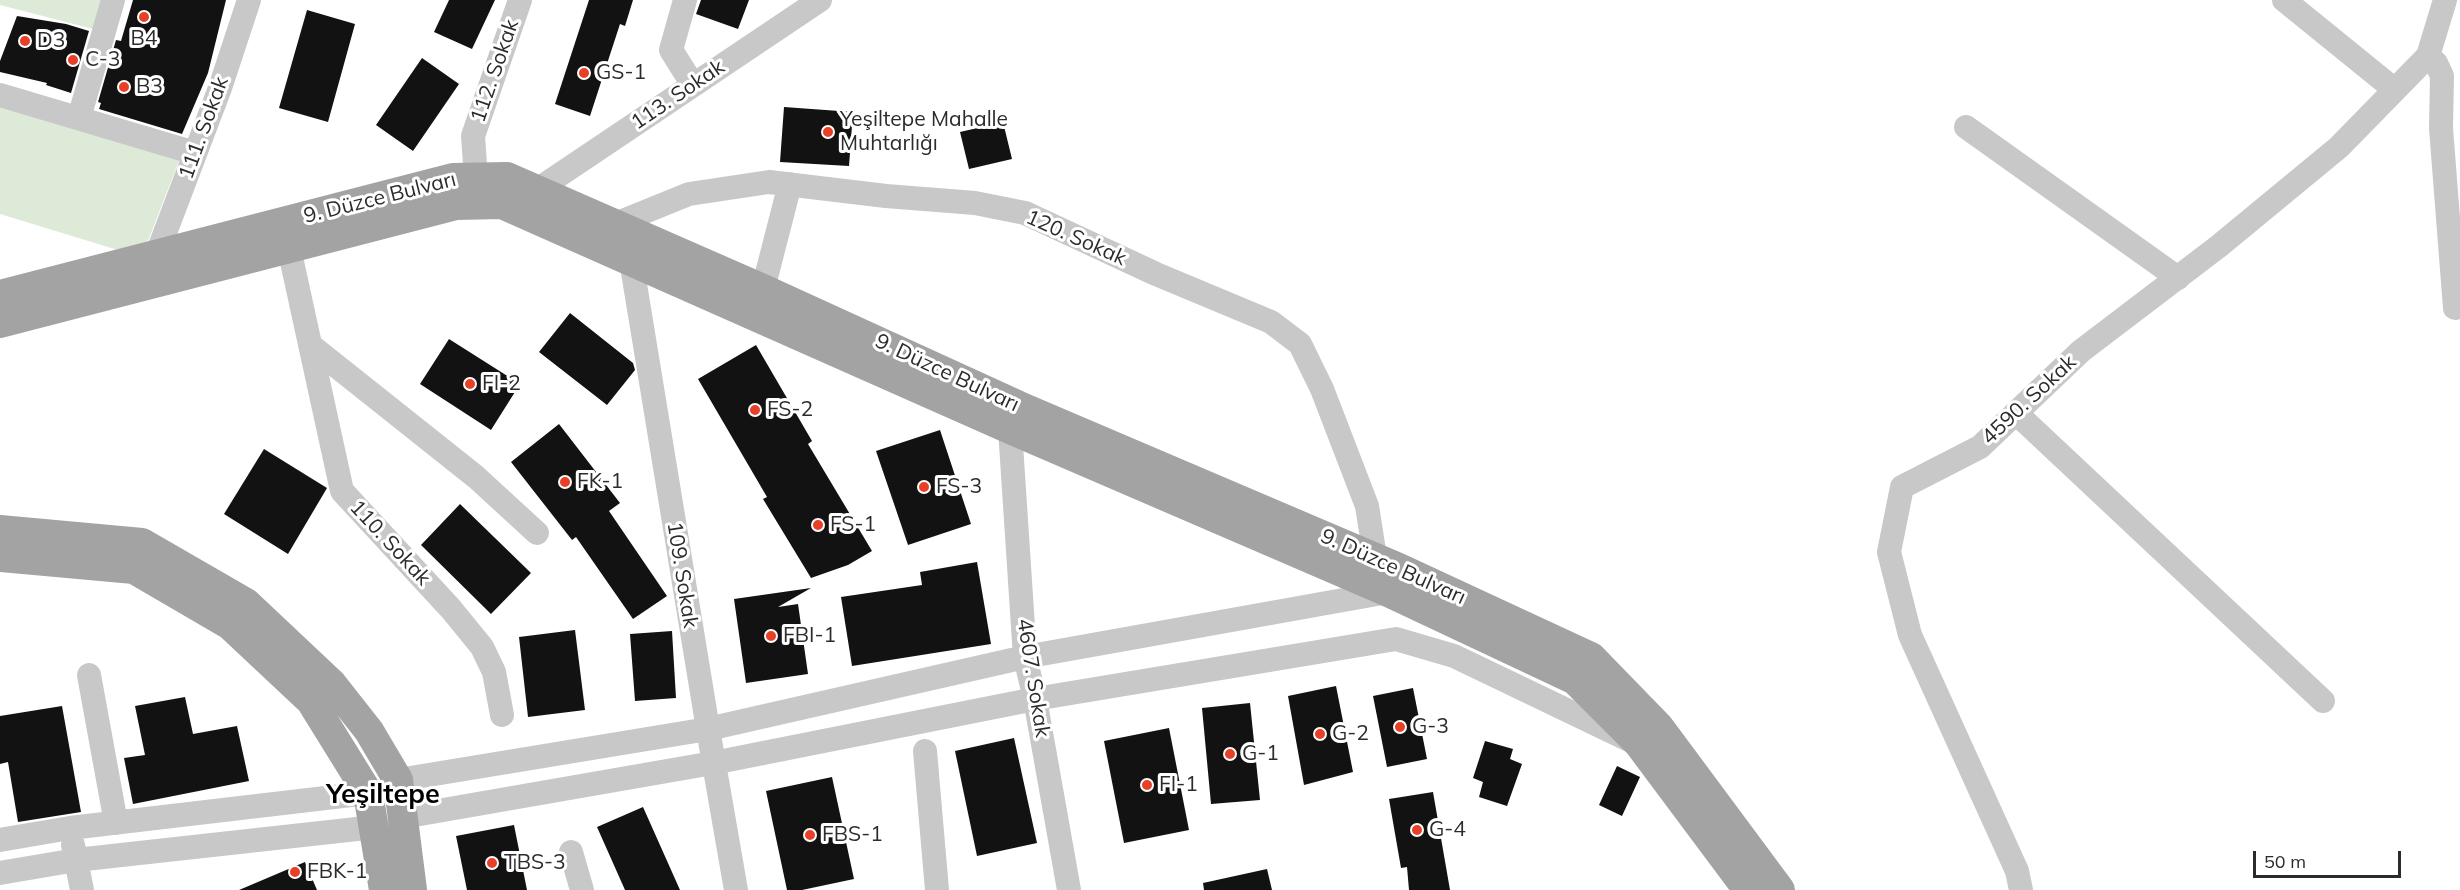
<!DOCTYPE html>
<meta charset="utf-8">
<style>
body{margin:0}
#map{position:relative;width:2460px;height:890px;overflow:hidden;background:#fff;font-family:Mulish,sans-serif}
canvas{display:block}
.scale{position:absolute;left:2253px;top:851px;width:148px;height:27px;box-sizing:border-box;border:3px solid #2b2b2b;border-top:0;padding-left:8px;font-size:18px;line-height:21px;white-space:nowrap;color:#2b2b2b;-webkit-text-stroke:4px #fff;paint-order:stroke}
</style>
<div id="map">
<canvas width="2460" height="890"></canvas>
<div class="scale">50 m</div>
</div>
<script>
const ctx = document.querySelector('canvas').getContext('2d');
ctx.lineJoin = 'round';
function fill(path, color) { ctx.fillStyle = color; ctx.fill(path, 'evenodd'); }
const shape = rows => new Path2D(rows.map(r => 'M' + r).join(''));
function stroke(path, color, width, dash) { ctx.strokeStyle = color; ctx.lineWidth = width; ctx.lineCap = dash ? 'butt' : 'round'; ctx.setLineDash(dash || []); ctx.stroke(path); }
function write(font, color, halo, rows, align = 'center') {
  ctx.font = font + ' Mulish,sans-serif'; ctx.lineWidth = 6; ctx.setLineDash([]); ctx.textBaseline = 'middle'; ctx.strokeStyle = halo; ctx.fillStyle = color; for (const [text, x, y, turn = 0] of rows) {
    ctx.save(); ctx.translate(x, y); ctx.rotate((+turn || 0) * Math.PI / 180); ctx.textAlign = isNaN(turn) ? turn : align; if (halo) ctx.strokeText(text, 0, 0); ctx.fillText(text, 0, 0); ctx.restore();
  }
}
const green = shape([
 [0,0,104,0,97,30,0,5],
 [0,107,180,158,148,241,121,251,0,214]
]);
const building = shape([
 [133,0,226,0,208,73,182,134,99,109,101,103,98,102,116,40,121,41],
 [449,0,495,0,472,49,434,32],
 [589,0,633,0,625,26,620,24,590,116,555,104],
 [701,0,749,0,738,29,696,14],
 [307,10,355,24,328,122,279,108],
 [17,16,66,24,89,31,71,93,46,85,47,83,0,72,0,61],
 [422,58,459,84,413,151,376,125],
 [784,107,853,112,849,166,780,162],
 [1003,122,1012,159,969,169,960,132],
 [570,313,633,363,635,370,607,405,539,352],
 [449,339,520,384,491,430,420,384],
 [756,345,812,441,808,444,872,551,848,565,811,578,763,499,767,497,698,379],
 [559,424,620,503,609,511,667,596,633,619,576,537,572,540,511,462],
 [940,430,971,524,908,545,876,451],
 [264,449,327,488,288,554,224,514],
 [460,504,531,573,491,614,421,545],
 [977,562,991,644,852,666,841,597,922,585,920,572],
 [811,588,778,607,798,604,808,674,746,683,734,599],
 [575,630,585,710,528,717,519,637],
 [672,631,676,698,635,701,630,634],
 [1336,686,1353,772,1304,785,1288,696],
 [1413,688,1427,759,1387,767,1373,696],
 [185,697,193,734,237,726,249,781,133,804,124,758,145,755,135,706],
 [1250,703,1260,800,1211,804,1202,708],
 [62,706,81,812,18,822,8,762,0,764,0,716],
 [1169,728,1189,830,1124,843,1104,741],
 [1014,738,1037,843,977,856,955,751],
 [1485,741,1513,749,1510,759,1522,764,1507,806,1479,797,1483,782,1473,778],
 [1617,766,1640,777,1622,816,1599,805],
 [832,777,854,879,802,890,787,890,766,791],
 [1433,792,1450,890,1409,890,1407,867,1401,868,1389,799],
 [643,807,680,890,625,890,597,827],
 [514,825,527,890,467,890,456,836],
 [305,862,317,890,239,890],
 [1267,869,1272,890,1204,890,1203,883]
]);
const minor = shape([
 [685,0,671,50,693,85],
 [2284,0,2395,90],
 [2428,56,2436,63,2442,76,2441,128,2455,308],
 [0,95,195,153],
 [79,118,113,0],
 [1966,127,2178,278],
 [476,178,473,136,520,0],
 [537,190,820,0],
 [615,224,689,194,769,182,886,196,975,203,1025,213,1156,274,1271,322,1300,344,1322,389,1367,506,1375,557],
 [289,248,342,491,451,609,482,647,494,672,502,715],
 [157,254,220,88,249,0],
 [631,260,708,729,736,890],
 [763,289,790,184],
 [310,345,476,477,537,533],
 [2016,413,2323,701],
 [1010,429,1025,657,1035,699,1069,890],
 [89,675,116,823],
 [925,751,937,890],
 [398,780,708,729,1025,657,1388,592],
 [403,817,713,763,1035,699,1396,639,1454,656,1629,740],
 [0,840,70,828,368,793],
 [73,845,82,890],
 [571,852,582,890],
 [0,873,76,860,375,827],
 [2021,890,2017,871,1910,635,1889,552,1902,487,1980,447,2081,351,2219,246,2339,147,2428,56,2445,0]
]);
const major = shape([
 [0,295,453,178,507,177,763,289,1019,406,1399,568,1591,657,1659,727,1780,890],
 [0,323,456,205,502,204,1010,429,1388,592,1575,680,1639,744,1748,890],
 [0,530,142,543,246,603,332,684,369,731,398,780,412,890],
 [0,557,134,569,230,625,311,701,368,793,384,890]
]);
const markers = [
 [144,17,6,"#e84028"],
 [25,41,6,"#e84028"],
 [73,60,6,"#e84028"],
 [584,73,6,"#e84028"],
 [124,87,6,"#e84028"],
 [828,132,6,"#e84028"],
 [470,384,6,"#e84028"],
 [755,410,6,"#e84028"],
 [565,482,6,"#e84028"],
 [924,487,6,"#e84028"],
 [818,525,6,"#e84028"],
 [771,636,6,"#e84028"],
 [1400,727,6,"#e84028"],
 [1320,734,6,"#e84028"],
 [1230,754,6,"#e84028"],
 [1147,785,6,"#e84028"],
 [1417,830,6,"#e84028"],
 [810,835,6,"#e84028"],
 [492,863,6,"#e84028"],
 [295,872,6,"#e84028"]
];
const poiNames = [
 ["B4",144,39,"center"],
 ["D3",37,41],
 ["C-3",85,60],
 ["GS-1",596,73],
 ["B3",136,87],
 ["Yeşiltepe Mahalle",840,120],
 ["Muhtarlığı",840,144],
 ["FI-2",482,384],
 ["FS-2",767,410],
 ["FK-1",577,482],
 ["FS-3",936,487],
 ["FS-1",830,525],
 ["FBI-1",783,636],
 ["G-3",1412,727],
 ["G-2",1332,734],
 ["G-1",1242,754],
 ["FI-1",1159,785],
 ["G-4",1429,830],
 ["FBS-1",822,835],
 ["TBS-3",504,863],
 ["FBK-1",307,872]
];
const streetNames = [
 ["112. Sokak",495,71,-71],
 ["113. Sokak",678,95,-34],
 ["111. Sokak",204,128,-70],
 ["9. Düzce Bulvarı",380,198,-14],
 ["120. Sokak",1076,238,24],
 ["9. Düzce Bulvarı",947,373,25],
 ["4590. Sokak",2029,400,-43],
 ["110. Sokak",390,543,47],
 ["9. Düzce Bulvarı",1393,567,24],
 ["109. Sokak",682,575,81],
 ["4607. Sokak",1033,678,81]
];
const districtNames = [
 ["Yeşiltepe",383,795]
];
fill(green, '#deead8');
fill(building, '#121212');
stroke(minor, '#c8c8c8', 24);
stroke(major, '#a3a3a3', 30);
for (const [x, y, r, color] of markers) { const dot = new Path2D(); dot.arc(x, y, r, 0, 2 * Math.PI); ctx.fillStyle = color; ctx.fill(dot); stroke(dot, '#fff', 2); }
write('21px', '#2b2b2b', '#fff', poiNames, 'left');
write('21px', '#2b2b2b', '#fff', streetNames);
write('bold 27px', '#000', '#fff', districtNames);
</script>
